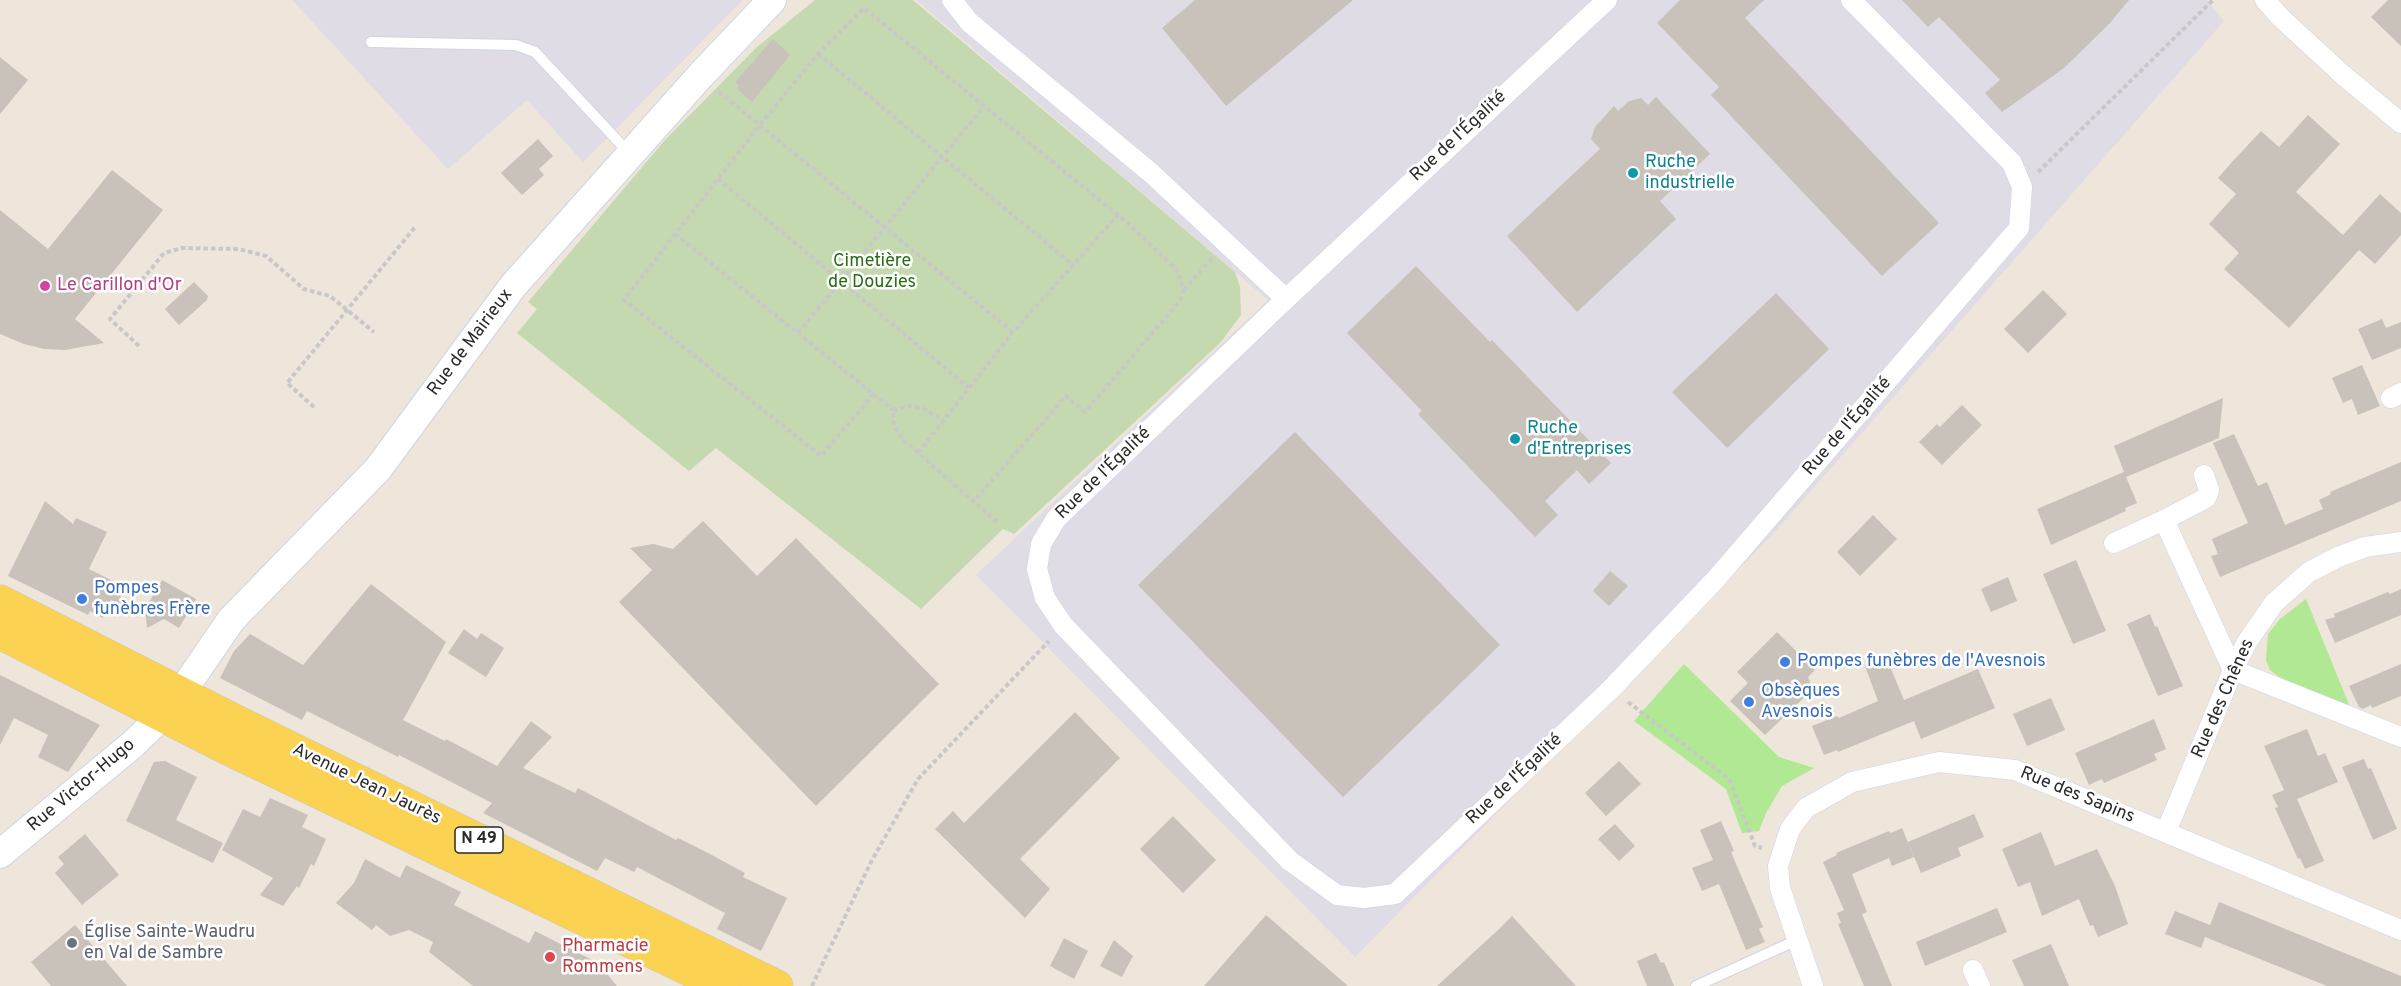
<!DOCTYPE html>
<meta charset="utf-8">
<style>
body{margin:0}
canvas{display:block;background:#eee5db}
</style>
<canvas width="2401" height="986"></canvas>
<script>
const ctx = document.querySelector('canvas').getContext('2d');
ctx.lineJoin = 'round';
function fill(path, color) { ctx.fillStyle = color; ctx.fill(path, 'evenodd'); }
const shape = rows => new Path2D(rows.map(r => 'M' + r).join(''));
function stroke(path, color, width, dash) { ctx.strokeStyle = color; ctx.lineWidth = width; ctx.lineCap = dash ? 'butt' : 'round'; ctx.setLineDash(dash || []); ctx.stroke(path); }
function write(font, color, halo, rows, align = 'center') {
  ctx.font = font + ' Overpass,sans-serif'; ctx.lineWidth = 5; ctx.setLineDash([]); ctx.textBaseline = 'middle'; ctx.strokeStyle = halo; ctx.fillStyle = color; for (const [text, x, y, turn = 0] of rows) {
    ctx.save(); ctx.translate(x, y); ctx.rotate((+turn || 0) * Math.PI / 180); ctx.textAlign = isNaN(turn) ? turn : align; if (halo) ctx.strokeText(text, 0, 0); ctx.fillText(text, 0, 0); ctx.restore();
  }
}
const industrial = shape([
 [292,0,743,0,583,162,527,100,448,169],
 [916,0,2207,0,2224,21,1772,535,1355,957,976,575,1268,300]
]);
const green = shape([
 [2306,599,2350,707,2281,678,2270,670,2266,660,2268,634,2280,619],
 [1684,664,1779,757,1814,768,1782,786,1766,813,1759,831,1742,833,1726,789,1634,721]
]);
const cemetery = shape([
 [815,0,913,0,1235,272,1240,287,1241,315,1220,343,1014,534,1003,529,921,609,716,448,689,471,517,333,537,309,528,302,665,140,757,47]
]);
const building = shape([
 [1195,0,1353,0,1226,106,1162,28],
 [1680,0,1764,0,1745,18,1939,223,1882,276,1711,95,1719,87,1657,23],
 [1902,0,2129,0,2110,23,2064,68,2002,112,1985,93,2000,80,1939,17,1928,27],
 [2388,0,2401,0,2401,46,2371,17],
 [773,39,790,55,752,102,737,89,739,86,735,82],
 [0,57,28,80,0,114],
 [1656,97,1710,154,1660,201,1676,219,1577,312,1507,236,1600,149,1591,139,1595,127,1614,106,1618,111,1629,101,1641,98,1648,105],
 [2308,115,2340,144,2296,192,2343,235,2380,194,2401,213,2401,235,2375,264,2359,250,2289,328,2224,269,2239,253,2209,224,2236,194,2218,178,2232,162,2261,131,2279,147],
 [538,139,553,156,539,169,544,175,522,195,501,173],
 [112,170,163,210,75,319,104,343,65,350,44,349,24,344,0,334,0,210,48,249],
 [1416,266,1490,342,1492,340,1611,463,1589,484,1577,470,1545,501,1558,515,1535,537,1418,414,1422,411,1347,333],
 [194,282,208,296,207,300,179,325,165,309],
 [2043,290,2067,314,2028,353,2004,329],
 [1776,293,1829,349,1727,448,1672,392],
 [2382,319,2386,328,2401,322,2401,348,2372,360,2358,329],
 [2362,365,2380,406,2358,415,2352,399,2343,403,2332,378],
 [2223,398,2219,438,2126,477,2137,503,2125,508,2126,511,2051,545,2037,509,2124,472,2114,446],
 [1962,405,1982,425,1942,465,1919,442,1937,424,1940,427],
 [1295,432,1500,645,1343,797,1138,585],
 [2234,434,2258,486,2267,482,2285,525,2323,509,2319,500,2331,494,2330,492,2401,462,2401,501,2220,577,2211,556,2218,554,2212,539,2248,523,2213,443],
 [45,501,73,524,76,518,107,532,89,569,115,582,124,606,111,600,103,618,90,611,88,615,8,576],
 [1873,515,1897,539,1860,576,1837,552],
 [703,521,757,576,796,538,939,684,816,806,619,602,652,570,630,548,653,544,673,549],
 [2076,560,2106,631,2073,644,2043,574],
 [1610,571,1628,586,1609,606,1593,591],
 [2008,577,2017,601,1991,612,1981,589],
 [162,580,196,599,179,628,164,619,147,628,145,609],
 [371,584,446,642,403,720,445,741,446,739,497,766,531,721,552,737,523,768,575,793,578,788,676,840,678,838,710,854,745,873,743,877,787,898,761,951,717,929,725,913,637,867,634,872,605,858,597,871,483,813,492,803,399,755,398,757,307,711,302,720,220,678,234,651,250,634,303,665],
 [2401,589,2401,615,2335,643,2325,620,2335,617,2334,614,2388,592,2390,594],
 [2150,614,2155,627,2157,626,2183,686,2158,696,2127,624],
 [464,629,477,639,481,633,504,648,486,677,448,653],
 [1777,632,1815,670,1808,677,1813,689,1765,735,1730,701,1748,683,1737,672],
 [1886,657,1904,700,1978,669,1995,708,1921,739,1914,721,1838,752,1837,750,1824,755,1812,726,1837,716,1839,718,1878,701,1865,666],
 [2401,664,2401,696,2372,708,2371,705,2363,709,2359,707,2349,686],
 [0,675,100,725,68,772,38,757,48,735,14,718,0,745],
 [2051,698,2065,730,2027,746,2013,714],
 [1075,712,1120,758,1020,859,1050,889,1025,918,935,829,953,811,964,823],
 [2154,719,2166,749,2154,754,2157,760,2104,783,2102,779,2089,785,2075,753],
 [2307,729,2318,756,2325,753,2338,782,2297,799,2324,861,2305,869,2300,858,2298,859,2275,808,2278,807,2272,795,2284,790,2264,746],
 [2364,759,2368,769,2371,768,2397,829,2373,840,2342,767],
 [165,761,197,777,176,820,223,843,213,863,126,821,154,762],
 [1619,761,1641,784,1606,816,1585,793],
 [270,798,308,815,302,827,326,839,314,866,311,864,299,888,297,886,283,906,260,895,273,878,222,850,243,809,260,817],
 [1974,814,1984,837,1958,848,1961,856,1921,873,1908,842],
 [1173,816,1216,860,1183,893,1140,849],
 [1721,821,1734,851,1731,852,1763,927,1759,929,1765,942,1746,950,1719,884,1702,891,1692,868,1713,860,1700,830],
 [1615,824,1635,846,1619,861,1598,839],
 [1902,828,1914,857,1892,866,1889,858,1852,874,1867,912,1862,914,1892,986,1864,986,1838,924,1841,923,1837,913,1844,910,1823,862,1837,855,1836,853,1889,831,1891,833],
 [2041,832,2055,866,2097,849,2115,886,2128,924,2098,937,2093,925,2090,926,2079,899,2042,916,2030,882,2018,887,2002,849],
 [85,834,119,875,82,905,55,873,64,864,58,857],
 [365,859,400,878,406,865,461,892,454,905,529,943,535,931,598,963,617,986,473,986,429,952,433,942,409,930,390,936,376,925,372,930,336,903,354,883],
 [2219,902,2401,976,2401,986,2327,986,2205,937,2201,948,2165,934,2175,911,2210,925],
 [1997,908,2007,932,1925,966,1916,942],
 [1266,915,1348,986,1204,986],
 [1512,916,1576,986,1437,986,1498,930],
 [75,925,127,986,51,986,31,962],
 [1064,938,1088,951,1074,979,1050,966],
 [1114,940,1133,956,1122,977,1100,966],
 [2051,944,2069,986,2024,986,2012,960],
 [1656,953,1661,963,1664,962,1674,986,1647,986,1637,961]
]);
const path = shape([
 [818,54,1073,265],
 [719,92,1013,332],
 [2038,172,2213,0],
 [718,179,969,388],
 [675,234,893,410],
 [1184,290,1212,258],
 [798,333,984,106],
 [139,346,110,319,164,253,182,248,239,249,266,256,304,289,330,296,374,332],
 [874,394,821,456,624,300,759,126,818,54,864,8,1130,225,1177,270,1184,290,1179,302,1085,412,1066,396,974,501],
 [314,407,287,383,416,226],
 [918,453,903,440,894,425,893,410,911,406,924,409,943,420],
 [997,522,918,453,1013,332,1118,215],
 [1628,702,1729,779,1755,846,1762,848],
 [812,986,872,860,918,779,1049,641]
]);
const lane = shape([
 [371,42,516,45,535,52,630,154],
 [1696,986,1797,940]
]);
const street = shape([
 [952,0,969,22,1151,173,1286,299],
 [1607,0,1286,299,1056,519,1041,544,1037,569,1045,598,1063,625,1290,861,1337,895,1364,898,1395,894,1611,689,1715,580,2019,228,2022,187,2012,163,1851,0],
 [2265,0,2280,17,2343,75,2401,123],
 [2391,398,2401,393],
 [2204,475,2209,490,2206,498,2164,520,2233,670,2401,737],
 [2114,543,2164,520],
 [2166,832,2233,670,2247,642,2274,603,2309,572,2338,557,2365,547,2401,542],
 [1973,970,1980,986],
 [1813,986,1780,888,1778,866,1790,829,1806,808,1852,782,1939,762,2015,770,2401,930]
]);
const secondary = shape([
 [0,854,132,745,162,716,181,693,231,620,378,469,513,286,700,76,772,0]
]);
const primary = shape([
 [0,601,236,721,777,986],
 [0,633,224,747,723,986]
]);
const markers = [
 [1633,173,6,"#0f9aa8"],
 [45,286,6,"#d1479c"],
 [1515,439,6,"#0f9aa8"],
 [82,599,6,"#3f7fe0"],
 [1785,662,6,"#3f7fe0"],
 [1749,702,6,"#3f7fe0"],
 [72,943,6,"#6b7280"],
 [550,957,6,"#e0444e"]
];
const shields = [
 [479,840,48]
];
const shieldNames = [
 ["N 49",479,840]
];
const streetNames = [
 ["Rue de l'Égalité",1459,137,-43],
 ["Rue de Mairieux",471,343,-53],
 ["Rue de l'Égalité",1848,427,-49],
 ["Rue de l'Égalité",1104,474,-44],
 ["Rue des Chênes",2224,699,-66],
 ["Rue de l'Égalité",1515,780,-43],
 ["Avenue Jean Jaurès",366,785,26],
 ["Rue Victor-Hugo",82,786,-40],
 ["Rue des Sapins",2077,796,22]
];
const cultureNames = [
 ["Ruche",1645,163],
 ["industrielle",1645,184],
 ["Ruche",1527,429],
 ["d'Entreprises",1527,450]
];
const parkNames = [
 ["Cimetière",872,262],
 ["de Douzies",872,283]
];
const hotelNames = [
 ["Le Carillon d'Or",57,286]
];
const shopNames = [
 ["Pompes",94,589],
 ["funèbres Frère",94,610],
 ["Pompes funèbres de l'Avesnois",1797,662],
 ["Obsèques",1761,692],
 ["Avesnois",1761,713]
];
const worshipNames = [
 ["Église Sainte-Waudru",84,933],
 ["en Val de Sambre",84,954]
];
const healthNames = [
 ["Pharmacie",562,947],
 ["Rommens",562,968]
];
fill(industrial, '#dfdce5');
fill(green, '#b1e893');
fill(cemetery, '#c5d9b1');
fill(building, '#c9c2bb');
stroke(lane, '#d0d4e4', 12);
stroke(street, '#d0d4e4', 21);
stroke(secondary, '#d0d4e4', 30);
stroke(primary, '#c8c8c8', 33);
stroke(path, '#c8c8c8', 4, [4.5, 3]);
stroke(lane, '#fff', 10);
stroke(street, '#fff', 20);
stroke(secondary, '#fff', 28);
stroke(primary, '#fbd252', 32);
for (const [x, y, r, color] of markers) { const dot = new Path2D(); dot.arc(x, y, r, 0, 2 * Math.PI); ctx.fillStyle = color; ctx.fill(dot); stroke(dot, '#fff', 2); }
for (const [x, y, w] of shields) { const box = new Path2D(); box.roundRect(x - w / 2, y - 13, w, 26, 4.5); ctx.fillStyle = '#fff'; ctx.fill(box); stroke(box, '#2a2a2a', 1.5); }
write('bold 16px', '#2a2a2a', null, shieldNames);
write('18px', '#2a2a2a', '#fff', streetNames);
write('18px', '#0d838f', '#fff', cultureNames, 'left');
write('18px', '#286d14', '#fff', parkNames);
write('18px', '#b23c85', '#fff', hotelNames, 'left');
write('18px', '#366cbe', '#fff', shopNames, 'left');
write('18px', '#5b616d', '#fff', worshipNames, 'left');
write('18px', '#be3a42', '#fff', healthNames, 'left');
</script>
